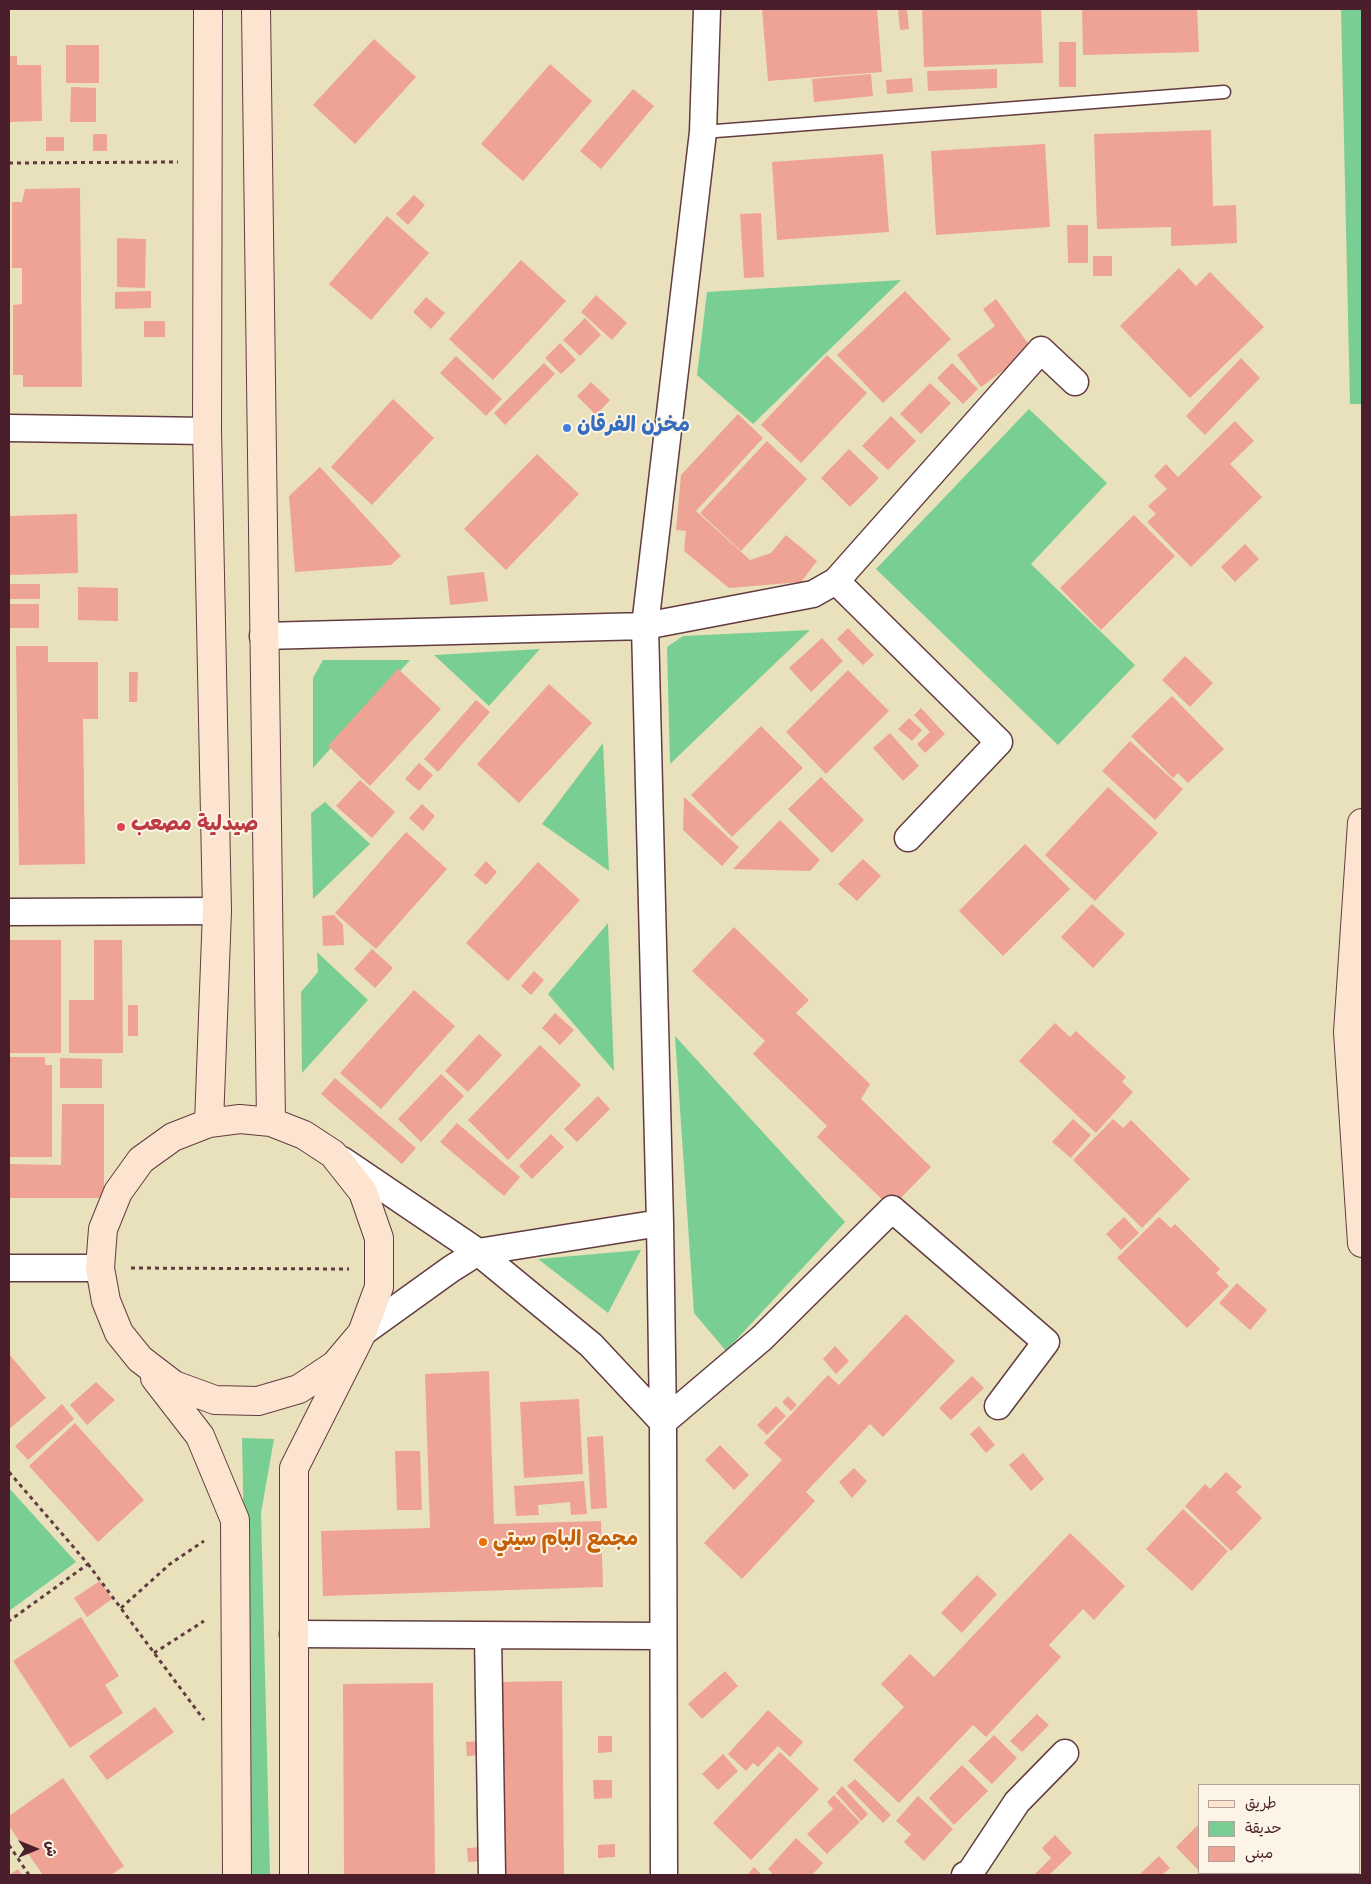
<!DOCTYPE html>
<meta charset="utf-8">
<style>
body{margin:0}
#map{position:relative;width:1371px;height:1884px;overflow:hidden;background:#e9e1bc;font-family:"Indie Flower","Playpen Sans Arabic",sans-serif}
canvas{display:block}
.frame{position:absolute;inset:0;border:10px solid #4a1f2b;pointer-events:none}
.legend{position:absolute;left:1198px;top:1784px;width:162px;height:90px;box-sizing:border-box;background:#fcf5e5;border:1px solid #b59f9b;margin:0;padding:6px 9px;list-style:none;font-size:15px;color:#4a1f2b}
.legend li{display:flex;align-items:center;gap:10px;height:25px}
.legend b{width:25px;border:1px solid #b59f9b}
.north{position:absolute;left:10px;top:1824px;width:50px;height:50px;-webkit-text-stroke:4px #fcf5e5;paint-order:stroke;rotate:90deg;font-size:14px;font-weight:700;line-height:20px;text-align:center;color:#4a1f2b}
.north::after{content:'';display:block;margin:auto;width:18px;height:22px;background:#4a1f2b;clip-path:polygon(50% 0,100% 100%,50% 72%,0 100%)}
</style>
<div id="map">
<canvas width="1371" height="1884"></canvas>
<div class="frame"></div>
<ul class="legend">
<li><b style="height:6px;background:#fde4d0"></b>طريق</li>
<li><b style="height:14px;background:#79cf93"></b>حديقة</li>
<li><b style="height:14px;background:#eea394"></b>مبنى</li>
</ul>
<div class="north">ش</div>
</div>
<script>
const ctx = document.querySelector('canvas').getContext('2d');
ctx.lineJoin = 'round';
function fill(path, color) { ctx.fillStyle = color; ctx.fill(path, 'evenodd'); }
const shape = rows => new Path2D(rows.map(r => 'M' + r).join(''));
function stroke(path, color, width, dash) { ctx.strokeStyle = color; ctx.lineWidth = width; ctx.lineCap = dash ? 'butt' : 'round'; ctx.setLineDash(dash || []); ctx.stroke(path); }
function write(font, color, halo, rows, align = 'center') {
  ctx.font = font + ' "Indie Flower","Playpen Sans Arabic",sans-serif'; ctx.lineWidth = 4; ctx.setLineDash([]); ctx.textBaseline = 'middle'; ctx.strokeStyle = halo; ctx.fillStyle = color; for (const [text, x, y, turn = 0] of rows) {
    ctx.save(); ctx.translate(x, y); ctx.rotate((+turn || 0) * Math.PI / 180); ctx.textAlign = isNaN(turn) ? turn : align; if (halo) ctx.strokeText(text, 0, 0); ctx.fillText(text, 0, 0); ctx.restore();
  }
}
const green = shape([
 [1341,9,1362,9,1362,404,1350,404],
 [901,280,753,424,697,375,707,292],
 [1029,409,1107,483,1031,564,1135,665,1058,745,876,569],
 [810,630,670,764,667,647,683,636],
 [540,649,489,706,434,655],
 [323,660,410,660,313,768,313,678],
 [603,743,609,871,542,824],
 [325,802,370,844,313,899,311,813],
 [608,923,614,1071,548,994],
 [317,952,368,1000,302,1073,301,992,318,972],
 [675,1036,845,1222,726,1351,694,1313],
 [641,1250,608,1313,538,1259],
 [242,1438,274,1439,261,1513,270,1875,251,1875],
 [9,1488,76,1562,9,1611]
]);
const building = shape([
 [762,9,877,9,882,72,768,81],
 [898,9,907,9,909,29,900,30],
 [922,9,1041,9,1043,63,924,67],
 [1082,9,1197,9,1199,52,1083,55],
 [374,39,416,77,355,144,313,105],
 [1059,42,1076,42,1076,87,1059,87],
 [66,45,99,45,99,83,66,83],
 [9,56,17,56,17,65,41,65,42,121,9,122],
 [550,64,592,101,523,181,481,144],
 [997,69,997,88,928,91,927,71],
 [871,74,873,96,814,102,812,79],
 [912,78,913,92,887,94,886,80],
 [71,87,96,88,96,122,70,122],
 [633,89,654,106,601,169,580,151],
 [1211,130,1213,206,1236,205,1237,243,1171,246,1171,227,1097,229,1094,134],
 [93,134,107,134,107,151,93,151],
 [46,137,64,137,64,151,46,151],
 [1045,144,1050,227,936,235,931,151],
 [883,154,889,232,777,240,772,162],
 [80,188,82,387,23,387,23,375,13,375,13,305,22,304,22,268,12,268,12,202,22,202,25,189],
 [414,195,425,205,408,225,396,214],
 [761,213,764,277,744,278,740,214],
 [387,216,429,253,371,320,329,284],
 [1067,225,1088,225,1088,263,1068,263],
 [117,238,146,239,145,288,117,287],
 [1093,256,1112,256,1112,276,1093,276],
 [521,260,566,301,493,380,449,339],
 [1179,268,1196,286,1210,272,1264,327,1190,398,1120,326],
 [151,291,151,308,115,309,115,292],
 [905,291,951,339,883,403,837,355],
 [596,295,627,323,612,340,581,312],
 [426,297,445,313,431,329,413,312],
 [996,299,1032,349,981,387,957,355,995,326,983,309],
 [585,318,601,335,580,356,563,340],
 [144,321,165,321,165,337,144,337],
 [560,343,576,360,561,374,545,358],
 [827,355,867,393,801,463,761,425],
 [456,356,502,399,486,416,440,373],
 [1241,358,1260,378,1205,435,1186,416],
 [544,363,555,374,505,425,494,413],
 [952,363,978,389,963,404,937,378],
 [591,382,610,400,596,415,577,396],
 [930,383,951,403,921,434,900,414],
 [393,399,434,438,372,505,331,467],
 [738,414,763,438,696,511,750,560,771,553,786,535,817,561,801,582,729,588,684,551,686,531,676,530,681,475],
 [891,416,916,441,888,470,862,446],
 [1235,421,1254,441,1230,464,1262,497,1191,567,1147,522,1156,514,1148,506,1167,489,1154,476,1166,464,1178,477],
 [767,441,807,479,741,551,700,513],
 [849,449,879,478,850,507,821,478],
 [537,454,579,494,506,570,464,529],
 [320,467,401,556,391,565,295,572,289,496],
 [77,514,78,573,9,575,9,516],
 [1134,515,1175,556,1101,630,1060,588],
 [1245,544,1259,559,1235,582,1221,567],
 [484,572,488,601,450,605,447,576],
 [9,584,40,584,40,599,9,599],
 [78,587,118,588,118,621,78,620],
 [9,604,39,604,39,628,9,628],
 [848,628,874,655,863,665,837,639],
 [822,638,843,661,811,692,789,668],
 [16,646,48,646,48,662,98,662,98,719,83,719,85,864,19,865],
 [1185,656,1213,683,1190,707,1162,680],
 [398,669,441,709,370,786,328,746],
 [848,670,889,711,826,774,786,732],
 [129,672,138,672,137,702,129,702],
 [549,684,592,723,519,803,477,764],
 [1172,696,1224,749,1188,783,1178,773,1173,778,1131,736],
 [476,700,490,712,438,772,424,759],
 [921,708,945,734,925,753,917,744,930,732,914,715],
 [909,718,922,730,912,741,898,729],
 [761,726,803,768,732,837,691,795],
 [890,733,919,766,903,781,873,748],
 [1130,741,1183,789,1155,820,1102,771],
 [419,763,433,775,419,791,405,779],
 [821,777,864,820,832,853,788,809],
 [360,780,395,812,372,838,336,806],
 [1108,787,1158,833,1095,901,1045,855],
 [684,797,739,847,722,866,683,830],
 [422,804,435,816,423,831,409,818],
 [780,820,820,860,810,871,733,869],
 [406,832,447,869,376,949,335,913],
 [1025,844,1070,889,1003,956,959,911],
 [863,859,881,876,857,901,838,884],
 [486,861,497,872,486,885,474,875],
 [538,862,580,900,508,981,466,943],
 [1092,904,1125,934,1093,968,1061,937],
 [334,915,343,925,344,945,323,946,322,916],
 [734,927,809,1000,796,1013,870,1084,861,1099,931,1167,891,1208,817,1137,827,1126,753,1054,765,1041,692,971],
 [9,940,61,940,61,1053,9,1053],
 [94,940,122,940,123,1053,69,1053,69,1000,94,1000],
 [372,949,393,968,375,988,354,969],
 [534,971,544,980,531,995,521,986],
 [414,990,455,1026,381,1109,340,1073],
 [128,1005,138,1005,138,1036,128,1036],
 [555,1013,574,1030,560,1045,542,1028],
 [1055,1023,1070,1037,1076,1031,1126,1077,1122,1082,1133,1092,1096,1133,1019,1061],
 [479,1034,502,1055,468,1092,445,1071],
 [540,1045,581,1085,508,1160,468,1120],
 [9,1057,45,1057,45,1065,52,1065,52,1157,9,1157],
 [60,1058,102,1059,102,1088,60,1088],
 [441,1074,464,1096,421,1142,398,1119],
 [335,1078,416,1148,402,1164,321,1094],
 [598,1096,610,1109,577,1142,564,1129],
 [62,1104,104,1104,104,1198,9,1198,9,1164,61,1165],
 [1073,1119,1091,1135,1071,1158,1052,1142],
 [1113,1119,1123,1128,1131,1120,1190,1179,1142,1228,1073,1160],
 [457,1123,520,1177,504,1196,440,1142],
 [551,1134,564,1147,532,1179,519,1166],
 [1124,1217,1139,1233,1121,1250,1106,1234],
 [1159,1217,1171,1228,1175,1224,1220,1269,1216,1273,1229,1286,1187,1328,1117,1258],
 [1237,1283,1267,1310,1250,1330,1219,1303],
 [906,1314,955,1361,883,1437,870,1424,806,1492,815,1501,742,1579,704,1543,782,1460,764,1443,828,1375,839,1385],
 [835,1346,849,1361,836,1374,823,1359],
 [9,1354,46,1398,9,1429],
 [489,1371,494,1524,601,1521,603,1587,323,1596,321,1531,430,1528,425,1374],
 [972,1376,984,1388,951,1420,939,1408],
 [96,1382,115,1400,87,1425,70,1405],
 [788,1396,797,1405,791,1411,782,1402],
 [579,1399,583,1474,524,1478,520,1402],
 [62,1404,74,1419,28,1460,15,1446],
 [776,1406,786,1416,767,1435,757,1425],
 [75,1423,144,1500,98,1542,29,1466],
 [979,1426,995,1445,986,1453,970,1434],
 [603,1436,607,1508,591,1509,587,1437],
 [720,1445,749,1475,734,1490,705,1460],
 [395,1451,420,1451,422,1510,397,1510],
 [1023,1453,1044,1479,1031,1491,1009,1465],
 [854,1468,867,1481,852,1498,839,1482],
 [1226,1472,1242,1487,1236,1492,1262,1518,1231,1551,1185,1506,1205,1484,1210,1489],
 [584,1481,587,1514,571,1515,570,1502,538,1505,539,1515,516,1516,514,1486],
 [1183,1509,1228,1551,1192,1591,1146,1549],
 [1070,1533,1125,1586,1094,1620,1083,1609,1049,1645,1061,1657,986,1737,973,1725,899,1803,853,1760,904,1707,881,1684,910,1654,934,1677],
 [977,1575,997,1594,962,1633,941,1613],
 [100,1581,112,1599,87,1617,74,1598],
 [81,1617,119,1676,105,1685,123,1713,70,1748,13,1661],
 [725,1671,738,1686,702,1719,688,1704],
 [562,1681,564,1875,502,1875,501,1682],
 [433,1683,435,1875,344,1875,343,1684],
 [155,1707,174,1732,107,1780,89,1756],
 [768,1710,803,1742,790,1757,778,1746,758,1767,753,1763,746,1771,728,1754],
 [1037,1714,1049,1725,1022,1752,1010,1741],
 [994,1735,1017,1758,992,1784,968,1761],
 [598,1736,612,1736,612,1752,598,1753],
 [480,1741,481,1755,467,1756,466,1742],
 [780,1752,819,1789,751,1860,713,1823],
 [723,1754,738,1771,718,1790,702,1774],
 [962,1765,988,1791,954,1825,929,1798],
 [63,1778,124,1866,111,1875,43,1875,9,1826,9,1816],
 [855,1779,891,1815,883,1823,847,1786],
 [593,1780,612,1780,612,1798,594,1799],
 [842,1786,868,1814,861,1821,836,1793],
 [834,1795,860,1822,827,1854,807,1834,833,1809,827,1802],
 [918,1796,953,1829,924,1861,904,1842,911,1834,896,1821],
 [1200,1823,1200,1872,1176,1847],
 [1055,1835,1072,1853,1049,1875,1034,1875,1051,1858,1042,1848],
 [796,1838,823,1863,812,1875,770,1875,772,1873,768,1869],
 [615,1844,615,1857,598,1858,598,1845],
 [482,1847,483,1861,468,1862,467,1848],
 [1159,1856,1170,1868,1162,1875,1139,1875],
 [754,1867,762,1875,747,1875],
 [18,1869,22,1875,9,1875],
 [1201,1873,1284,1873,1287,1875,1203,1875]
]);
const path = shape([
 [9,163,178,162],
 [131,1268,349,1269],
 [9,1472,88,1564,9,1621],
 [88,1564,204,1720],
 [121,1608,170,1564,204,1541],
 [154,1653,204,1621],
 [9,1845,29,1875]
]);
const service = shape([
 [703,132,1224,92]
]);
const minor = shape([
 [707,9,703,132,645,626,660,1223,663,1422,762,1338,892,1209,1046,1342,998,1406],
 [9,428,207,431],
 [836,581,999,742,908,838],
 [263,636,645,626,813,594,836,581,1041,350,1075,382],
 [9,912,217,911],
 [342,1160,478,1252,660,1223],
 [9,1268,100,1268],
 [362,1333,451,1269,478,1252,591,1345,663,1422,664,1875],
 [293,1634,662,1636],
 [488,1636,492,1875],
 [965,1875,970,1873,1017,1802,1065,1753]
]);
const secondary = shape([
 [208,9,207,431,217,911,209,1123],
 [256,9,271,1122],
 [1362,823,1348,1032,1362,1243],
 [155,1378,200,1436,235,1520,237,1875],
 [294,1875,294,1468,362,1333,379,1287,379,1238,363,1192,333,1154,304,1135,271,1122,240,1119,209,1123,173,1137,141,1160,118,1192,103,1229,100,1268,106,1301,119,1333,140,1359,174,1385,215,1400,258,1401,299,1389,335,1365,362,1333]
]);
const markers = [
 [567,428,5,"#3f7fe0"],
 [121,827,5,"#e0444e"],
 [483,1542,5,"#e8710a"]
];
const shopNames = [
 ["مخزن الفرقان",577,428]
];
const healthNames = [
 ["صيدلية مصعب",131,827]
];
const foodNames = [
 ["مجمع البام سيتي",493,1542]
];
fill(green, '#79cf93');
fill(building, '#eea394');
stroke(service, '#623c41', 15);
stroke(minor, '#623c41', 29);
stroke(secondary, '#623c41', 30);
stroke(path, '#623c41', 3, [4, 4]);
stroke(service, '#fff', 12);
stroke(minor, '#fff', 26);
stroke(secondary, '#fde4d0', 28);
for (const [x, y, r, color] of markers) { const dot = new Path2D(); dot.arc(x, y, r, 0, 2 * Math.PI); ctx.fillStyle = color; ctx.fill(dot); stroke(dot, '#fcf5e5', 2); }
write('bold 21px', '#366cbe', '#fcf5e5', shopNames, 'left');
write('bold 21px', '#be3a42', '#fcf5e5', healthNames, 'left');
write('bold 21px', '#c56008', '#fcf5e5', foodNames, 'left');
</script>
